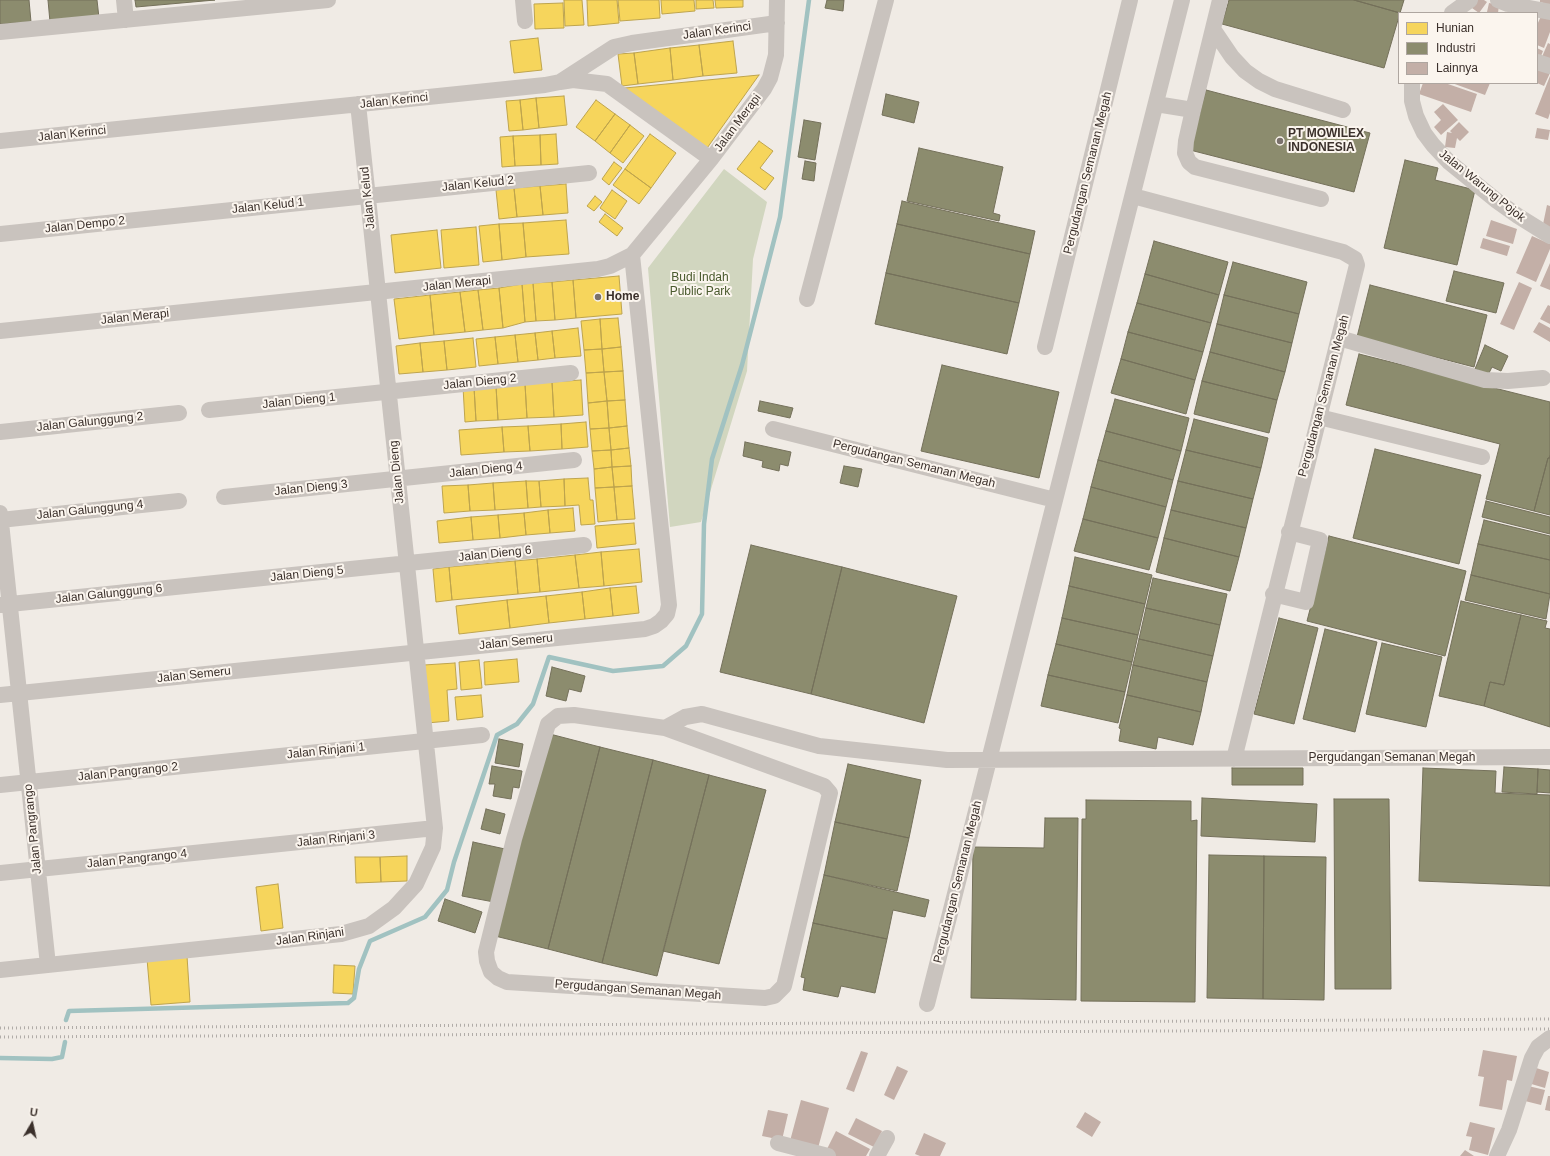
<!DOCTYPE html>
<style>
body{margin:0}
#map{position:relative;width:1550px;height:1156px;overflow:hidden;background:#f0ebe5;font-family:Arial,sans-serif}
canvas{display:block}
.legend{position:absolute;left:1398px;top:12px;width:140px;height:72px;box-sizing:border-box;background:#fbf5ee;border:1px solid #aea6a0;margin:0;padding:5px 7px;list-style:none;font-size:12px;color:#3b302b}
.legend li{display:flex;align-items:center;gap:8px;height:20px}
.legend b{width:20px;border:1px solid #aea6a0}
.north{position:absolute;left:12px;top:1104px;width:40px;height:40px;-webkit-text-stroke:3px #fbf5ee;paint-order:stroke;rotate:9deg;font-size:11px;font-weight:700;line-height:16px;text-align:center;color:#3b302b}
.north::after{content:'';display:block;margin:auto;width:14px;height:18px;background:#3b302b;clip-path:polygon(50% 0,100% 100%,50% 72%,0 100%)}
</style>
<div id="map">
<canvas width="1550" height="1156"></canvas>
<ul class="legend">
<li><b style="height:11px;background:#f6d55c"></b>Hunian</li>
<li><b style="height:11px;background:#8c8c6e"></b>Industri</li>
<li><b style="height:11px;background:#c3afa7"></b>Lainnya</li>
</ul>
<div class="north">U</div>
</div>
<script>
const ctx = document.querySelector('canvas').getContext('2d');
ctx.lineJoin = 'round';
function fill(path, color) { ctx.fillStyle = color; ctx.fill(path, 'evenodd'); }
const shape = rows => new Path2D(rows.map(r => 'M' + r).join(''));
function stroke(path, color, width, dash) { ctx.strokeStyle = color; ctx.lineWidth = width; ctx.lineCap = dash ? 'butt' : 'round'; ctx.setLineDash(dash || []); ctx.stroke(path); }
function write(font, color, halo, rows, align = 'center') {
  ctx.font = font + ' Arial,sans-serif'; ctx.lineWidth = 4; ctx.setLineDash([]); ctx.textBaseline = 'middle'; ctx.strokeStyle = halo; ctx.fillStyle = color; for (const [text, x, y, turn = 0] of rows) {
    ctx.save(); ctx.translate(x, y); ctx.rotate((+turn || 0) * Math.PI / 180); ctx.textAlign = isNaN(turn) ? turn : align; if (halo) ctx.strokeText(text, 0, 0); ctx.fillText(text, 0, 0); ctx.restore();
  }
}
const green = shape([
 [724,169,767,202,753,259,747,371,701,522,670,527,648,268]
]);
const homes = shape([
 [564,0,582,0,584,25,565,26,564,0],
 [587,0,617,0,619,23,588,26,587,0],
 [618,0,659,0,660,18,620,21,618,0],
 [661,0,694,0,695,11,662,14,661,0],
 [696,0,713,0,714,8,696,9,696,0],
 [715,0,743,0,743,7,716,8,715,0],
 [563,3,564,28,535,29,534,4,563,3],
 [538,38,542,70,514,73,510,41,538,38],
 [733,41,737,73,703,76,699,45,733,41],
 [699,45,703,76,673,80,670,48,699,45],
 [670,48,673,80,638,84,634,53,670,48],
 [634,53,638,84,622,86,618,54,634,53],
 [759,75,705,151,625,88,759,75],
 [564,96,567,125,539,128,536,98,564,96],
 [536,98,539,128,523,130,520,100,536,98],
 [520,100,523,130,509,131,506,101,520,100],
 [596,100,615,114,595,141,576,127,596,100],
 [615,114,630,125,610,153,595,141,615,114],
 [630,125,644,136,623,163,610,153,630,125],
 [556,134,558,164,541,165,540,135,556,134],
 [650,134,676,153,651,188,625,169,650,134],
 [540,135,541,165,515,166,513,136,540,135],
 [513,136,515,166,502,167,500,137,513,136],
 [759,141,773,151,760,168,774,178,765,190,737,169,759,141],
 [614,162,622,168,609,185,602,179,614,162],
 [625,169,651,188,639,204,613,185,625,169],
 [566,184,568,213,543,215,540,186,566,184],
 [540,186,543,215,517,217,514,188,540,186],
 [514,188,517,217,499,219,496,190,514,188],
 [612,190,627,201,615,219,600,208,612,190],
 [595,196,602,202,594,211,587,206,595,196],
 [605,214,623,228,617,236,599,222,605,214],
 [566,220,569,254,526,257,523,223,566,220],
 [523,223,526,257,502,260,499,224,523,223],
 [499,224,502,260,483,262,479,226,499,224],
 [476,227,479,265,444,268,441,230,476,227],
 [437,230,441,268,395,273,391,235,437,230],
 [619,276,622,314,576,318,573,280,619,276],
 [573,280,576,318,555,320,552,282,573,280],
 [552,282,555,320,536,321,533,283,552,282],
 [533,283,536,321,525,322,522,284,533,283],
 [522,284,525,322,503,328,499,288,522,284],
 [499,288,503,328,483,330,478,290,499,288],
 [478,290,483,330,465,332,460,292,478,290],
 [460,292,465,332,434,335,430,295,460,292],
 [430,295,434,335,399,339,394,299,430,295],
 [618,318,621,347,602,349,600,319,618,318],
 [600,319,602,349,584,350,581,321,600,319],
 [578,328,581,356,555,358,552,331,578,328],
 [552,331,555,358,538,360,535,333,552,331],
 [535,333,538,360,518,362,515,335,535,333],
 [515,335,518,362,498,364,495,337,515,335],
 [495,337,498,364,479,366,476,339,495,337],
 [473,338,476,367,447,370,444,341,473,338],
 [444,341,447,370,423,372,420,343,444,341],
 [420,343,423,372,399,374,396,346,420,343],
 [621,347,623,371,604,372,602,349,621,347],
 [602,349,604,372,586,373,584,350,602,349],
 [623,371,625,400,607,401,604,372,623,371],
 [604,372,607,401,588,403,586,373,604,372],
 [581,380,583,415,554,417,552,382,581,380],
 [552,382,554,417,527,418,525,384,552,382],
 [525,384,527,418,498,420,496,386,525,384],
 [496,386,498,420,476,421,474,387,496,386],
 [463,387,474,387,476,421,465,422,463,387],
 [625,400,627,426,609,428,607,401,625,400],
 [607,401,609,428,590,429,588,403,607,401],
 [586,422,588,447,562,449,561,424,586,422],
 [561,424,562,449,530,451,528,426,561,424],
 [528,426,530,451,504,452,502,427,528,426],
 [627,426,629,448,611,450,609,428,627,426],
 [502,427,504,452,461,455,459,430,502,427],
 [609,428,611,450,592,451,590,429,609,428],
 [629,448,631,466,612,467,611,450,629,448],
 [611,450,612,467,594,469,592,451,611,450],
 [631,466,632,486,614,487,612,467,631,466],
 [612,467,614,487,595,488,594,469,612,467],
 [588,478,590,500,593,500,595,524,581,525,579,505,565,506,564,479,588,478],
 [564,479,565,506,541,507,539,481,564,479],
 [526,481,539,481,541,507,528,508,526,481],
 [526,481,528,508,495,510,493,483,526,481],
 [493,483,495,510,470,511,468,485,493,483],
 [468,485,470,511,444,513,442,486,468,485],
 [632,486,635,519,617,520,614,487,632,486],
 [614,487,617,520,598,522,595,488,614,487],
 [573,508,575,531,550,533,548,510,573,508],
 [548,510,550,533,526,535,524,513,548,510],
 [524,513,526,535,500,538,498,515,524,513],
 [498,515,500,538,473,540,471,517,498,515],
 [471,517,473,540,439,543,437,521,471,517],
 [634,523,636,544,597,548,595,526,634,523],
 [639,549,642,582,604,586,601,552,639,549],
 [601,552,604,586,579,588,575,555,601,552],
 [575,555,579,588,540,592,537,559,575,555],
 [537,559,540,592,518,594,515,561,537,559],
 [515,561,518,594,452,600,449,567,515,561],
 [449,567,452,600,436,602,433,569,449,567],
 [636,586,639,613,613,616,610,588,636,586],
 [610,588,613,616,585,619,582,592,610,588],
 [582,592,585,619,549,623,546,596,582,592],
 [546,596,549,623,510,628,507,600,546,596],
 [507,600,510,628,459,634,456,606,507,600],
 [517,659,519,682,485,685,484,662,517,659],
 [479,660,482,688,461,690,459,662,479,660],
 [455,663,457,689,447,690,449,721,427,723,424,665,455,663],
 [481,695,483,717,457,720,455,697,481,695],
 [407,856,407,881,381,882,380,857,407,856],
 [355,857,380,857,381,882,356,883,355,857],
 [278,884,283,928,261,931,256,887,278,884],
 [187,956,190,1002,151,1005,147,959,187,956],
 [334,965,355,966,353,994,333,993,334,965]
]);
const industry = shape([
 [0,0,29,0,31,22,0,24,0,0],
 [48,0,97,0,99,18,50,22,48,0],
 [135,0,215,0,136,7,135,0],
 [827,0,844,0,843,11,825,8,827,0],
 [1229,0,1354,0,1400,13,1384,68,1222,24,1229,0],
 [1354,0,1404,0,1400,13,1354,0],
 [1206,90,1370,133,1354,192,1190,150,1206,90],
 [886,94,919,102,914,123,882,115,886,94],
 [804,120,821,123,815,160,798,157,804,120],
 [919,148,1003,167,993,213,1000,215,999,221,907,201,919,148],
 [1405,160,1438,168,1435,180,1475,190,1457,265,1384,248,1405,160],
 [805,161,816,163,814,181,802,179,805,161],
 [902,201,1035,231,1030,254,897,224,902,201],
 [897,224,1030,254,1019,303,886,273,897,224],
 [1154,241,1228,262,1219,295,1145,274,1154,241],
 [1233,262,1307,282,1299,314,1224,295,1233,262],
 [1454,271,1504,283,1496,313,1446,301,1454,271],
 [886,273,1019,303,1007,354,875,324,886,273],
 [1145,274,1219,295,1211,323,1137,303,1145,274],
 [1370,285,1487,315,1474,367,1357,337,1370,285],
 [1224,295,1299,314,1292,343,1217,324,1224,295],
 [1137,303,1211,323,1203,352,1128,332,1137,303],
 [1217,324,1292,343,1285,372,1210,352,1217,324],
 [1128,332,1203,352,1195,380,1121,359,1128,332],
 [1485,345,1508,356,1501,371,1492,367,1488,375,1475,369,1485,345],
 [1210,352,1285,372,1277,400,1202,381,1210,352],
 [1359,354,1550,402,1550,458,1548,458,1534,511,1486,499,1500,444,1346,405,1359,354],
 [1121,359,1195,380,1186,414,1111,393,1121,359],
 [942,365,1059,392,1039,478,921,451,942,365],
 [1202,381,1277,400,1269,433,1194,414,1202,381],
 [1115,399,1189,418,1181,451,1106,431,1115,399],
 [760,401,793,408,790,418,758,411,760,401],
 [1194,419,1268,438,1261,468,1186,450,1194,419],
 [1106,431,1181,451,1173,480,1098,460,1106,431],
 [745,442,791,452,788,466,780,464,779,471,762,467,763,461,743,456,745,442],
 [1375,449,1481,475,1459,564,1353,538,1375,449],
 [1186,450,1261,468,1253,499,1178,481,1186,450],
 [1550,456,1550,515,1534,511,1548,458,1550,458,1550,456],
 [1098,460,1173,480,1166,507,1091,487,1098,460],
 [844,466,862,469,858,487,840,483,844,466],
 [1178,481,1253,499,1246,528,1171,510,1178,481],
 [1091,487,1166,507,1158,538,1083,519,1091,487],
 [1486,501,1550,517,1550,534,1482,517,1486,501],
 [1171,510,1246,528,1239,557,1164,538,1171,510],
 [1083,519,1158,538,1149,570,1074,551,1083,519],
 [1484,520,1550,536,1550,560,1478,544,1484,520],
 [1329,536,1466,571,1445,656,1307,621,1329,536],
 [1164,538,1239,557,1230,591,1156,572,1164,538],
 [1478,544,1550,560,1550,594,1471,575,1478,544],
 [751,545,842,567,811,694,720,672,751,545],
 [1075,557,1152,575,1145,604,1069,586,1075,557],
 [842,567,957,596,924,723,811,694,842,567],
 [1471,575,1550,594,1546,619,1465,600,1471,575],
 [1153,578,1227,594,1220,625,1146,608,1153,578],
 [1069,586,1145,604,1138,635,1062,618,1069,586],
 [1461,601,1521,615,1504,685,1490,682,1484,706,1439,696,1461,601],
 [1146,608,1220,625,1213,656,1139,639,1146,608],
 [1521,615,1547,621,1545,628,1550,629,1550,727,1484,706,1490,682,1504,685,1521,615],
 [1062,618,1138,635,1132,662,1056,644,1062,618],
 [1279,618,1318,628,1294,724,1254,714,1279,618],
 [1325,629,1377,642,1355,732,1303,719,1325,629],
 [1139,639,1213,656,1207,682,1133,665,1139,639],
 [1382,643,1442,657,1426,727,1366,714,1382,643],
 [1056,644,1132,662,1125,692,1048,675,1056,644],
 [1133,665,1207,682,1201,712,1127,695,1133,665],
 [552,667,585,676,581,692,569,689,566,701,546,696,552,667],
 [1048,675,1125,692,1118,723,1041,706,1048,675],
 [1127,695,1201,712,1193,745,1158,737,1156,749,1119,741,1121,729,1119,728,1127,695],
 [546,733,600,747,548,949,495,936,546,733],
 [499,739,523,744,519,767,495,763,499,739],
 [600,747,653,760,602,963,548,949,600,747],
 [653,760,709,775,657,976,602,963,653,760],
 [848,764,921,780,909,838,835,822,848,764],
 [492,766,522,771,519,788,513,787,511,799,493,796,495,784,489,784,492,766],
 [1504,767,1538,769,1537,794,1502,792,1504,767],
 [1232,768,1303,768,1303,785,1232,785,1232,768],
 [1423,768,1496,771,1495,793,1550,795,1550,886,1419,881,1423,768],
 [1538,769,1550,770,1550,793,1537,792,1538,769],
 [709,775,766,790,719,964,663,951,709,775],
 [1202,798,1317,804,1315,842,1201,836,1202,798],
 [1334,799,1389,799,1391,989,1335,989,1334,799],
 [1086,800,1191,801,1191,821,1197,820,1195,1002,1081,1001,1082,819,1086,819,1086,800],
 [486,809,505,814,500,834,481,829,486,809],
 [1045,818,1078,818,1076,1000,971,998,973,847,1044,848,1045,818],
 [835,822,909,838,897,891,824,875,835,822],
 [473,842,505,849,494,902,462,896,473,842],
 [1209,855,1264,856,1263,999,1207,998,1209,855],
 [1264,856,1326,857,1324,1000,1263,999,1264,856],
 [824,875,929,900,925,917,893,910,887,939,813,923,824,875],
 [445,899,482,912,475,933,438,921,445,899],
 [813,923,887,939,875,993,841,986,838,997,803,990,805,978,801,977,813,923]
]);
const stream = shape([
 [66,1020,69,1011,348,1003,354,998,359,969,370,941,425,917,447,890,454,862,497,735,517,724,533,704,549,657,613,671,663,666,686,646,702,614,704,524,712,459,742,365,780,217,809,0],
 [0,1058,52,1059,62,1057,65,1042]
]);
const building = shape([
 [1477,0,1484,0,1487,2,1479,13,1472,8],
 [1540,0,1550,0,1550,5,1540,2],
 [1489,3,1499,5,1498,13,1487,12],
 [1542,14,1550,18,1550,32,1544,48,1537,45,1537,25],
 [1548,43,1550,44,1550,63,1541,59],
 [1537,48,1543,51,1539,61,1537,60],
 [1537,65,1550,73,1544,86,1537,83],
 [1550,76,1550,113,1548,119,1535,114],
 [1423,83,1445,83,1477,94,1471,112,1419,94],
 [1452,83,1490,83,1485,95],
 [1443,104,1458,120,1441,135,1434,127,1441,120,1434,112],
 [1459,122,1469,132,1460,141,1457,138,1455,148,1445,147,1447,132,1452,133,1450,131],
 [1537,128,1550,130,1548,140,1535,138],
 [1547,205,1550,206,1550,231,1542,229],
 [1491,220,1517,229,1513,244,1486,236],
 [1532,236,1550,244,1550,249,1536,282,1516,273],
 [1483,238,1510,246,1507,256,1480,248],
 [1550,263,1550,290,1540,286],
 [1519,282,1532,288,1514,330,1500,324],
 [1548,305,1550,306,1550,324,1540,319],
 [1539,322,1550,328,1550,342,1533,332],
 [1483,1050,1517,1056,1512,1081,1507,1080,1502,1110,1479,1106,1484,1077,1478,1076],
 [861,1051,868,1053,854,1092,846,1089],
 [897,1066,908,1071,894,1100,884,1095],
 [1533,1067,1549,1072,1545,1088,1528,1083],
 [1524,1085,1545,1090,1541,1105,1521,1100],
 [1548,1096,1550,1096,1550,1111,1545,1110],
 [801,1100,829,1108,818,1148,790,1141],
 [768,1110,788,1114,782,1140,762,1136],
 [1085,1112,1101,1122,1092,1137,1076,1127],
 [856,1118,882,1131,874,1147,848,1134],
 [1470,1122,1495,1128,1488,1155,1469,1150,1472,1137,1466,1136],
 [836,1131,870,1149,866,1156,836,1156,826,1151],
 [924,1133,946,1143,940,1156,920,1156,915,1154],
 [1465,1150,1474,1156,1460,1156]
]);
const minor = shape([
 [124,0,126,20],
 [523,0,525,21],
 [1498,0,1508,4,1550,12],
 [1452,13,1470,0],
 [1213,29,1232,57,1245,71,1259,81,1275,89,1343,110],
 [0,32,328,0],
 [1537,62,1550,66],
 [560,82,573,80,607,84,711,159],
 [1412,83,1412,101,1416,116,1424,133,1433,145,1449,162,1497,201,1518,216,1550,236],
 [1156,104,1193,110,1220,0],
 [1193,110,1186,141,1185,153,1189,162,1195,167,1321,199],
 [0,141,545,85,560,82,614,47,632,43,777,23],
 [1133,196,1343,252,1355,259,1357,265,1234,759],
 [0,234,589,173],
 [807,299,886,0],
 [0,331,598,269,610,266,632,255,711,159,764,89,770,78,776,55,777,0],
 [1339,338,1485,380,1508,381,1543,378],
 [1045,347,1130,0],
 [209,410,571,373],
 [1319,417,1482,457],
 [773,429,1055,500],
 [0,432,179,413],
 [224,497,574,460],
 [0,513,48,965],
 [0,520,179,501],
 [1273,594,1306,602,1320,540,1289,532],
 [0,605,584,545],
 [0,695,645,629,654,626,661,621,667,614,669,605,632,255],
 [665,728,824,786,830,793,784,986,774,996,765,998,507,982,498,978,491,972,487,961,486,952,514,839,548,724,558,716,574,715,665,728,685,717,702,714,819,746,947,760,1550,757],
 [0,785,482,735],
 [0,873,435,828],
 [0,970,341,934,369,926,394,908,416,884,433,847,435,828,358,104],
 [927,1004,1182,0],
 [778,1143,828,1156],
 [877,1156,887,1138],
 [1497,1156,1509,1130,1532,1058,1538,1047,1550,1038]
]);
const rail = shape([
 [0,1028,1550,1019],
 [0,1037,1550,1029]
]);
const markers = [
 [1280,141,4,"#7a716c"],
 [598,297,4,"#7a716c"]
];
const streetNames = [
 ["Jalan Kerinci",717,31,-8],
 ["Jalan Kerinci",394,101,-6],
 ["Jalan Merapi",738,123,-53],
 ["Jalan Kerinci",72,134,-6],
 ["Pergudangan Semanan Megah",1088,173,-76],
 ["Jalan Kelud 2",478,184,-6],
 ["Jalan Warung Pojok",1482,186,39],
 ["Jalan Kelud",368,198,-96],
 ["Jalan Kelud 1",268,206,-6],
 ["Jalan Dempo 2",85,225,-6],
 ["Jalan Merapi",457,284,-6],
 ["Jalan Merapi",135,317,-6],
 ["Jalan Dieng 2",480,382,-6],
 ["Pergudangan Semanan Megah",1324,396,-75],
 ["Jalan Dieng 1",299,401,-6],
 ["Jalan Galunggung 2",90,422,-6],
 ["Pergudangan Semanan Megah",914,464,14],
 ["Jalan Dieng 4",486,470,-6],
 ["Jalan Dieng",397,472,-96],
 ["Jalan Dieng 3",311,488,-6],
 ["Jalan Galunggung 4",90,510,-6],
 ["Jalan Dieng 6",495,554,-6],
 ["Jalan Dieng 5",307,574,-6],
 ["Jalan Galunggung 6",109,594,-6],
 ["Jalan Semeru",516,642,-6],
 ["Jalan Semeru",194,675,-6],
 ["Jalan Rinjani 1",326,751,-6],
 ["Pergudangan Semanan Megah",1392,758],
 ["Jalan Pangrango 2",128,772,-6],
 ["Jalan Pangrango",33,829,-96],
 ["Jalan Rinjani 3",336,839,-6],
 ["Jalan Pangrango 4",137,859,-6],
 ["Pergudangan Semanan Megah",958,882,-76],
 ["Jalan Rinjani",310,937,-8],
 ["Pergudangan Semanan Megah",638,990,4]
];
const poiNames = [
 ["PT MOWILEX",1288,134],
 ["INDONESIA",1288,148],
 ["Home",606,297]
];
const parkNames = [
 ["Budi Indah",700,278],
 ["Public Park",700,292]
];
fill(green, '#d1d6bf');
fill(homes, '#f6d55c');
stroke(homes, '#bea44d', 1);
fill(industry, '#8c8c6e');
stroke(industry, '#74705a', 1);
stroke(stream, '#a1c2c1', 4.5);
fill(building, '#c3afa7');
stroke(minor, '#c9c3be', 16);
stroke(rail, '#b1aca8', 3, [1, 3]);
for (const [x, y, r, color] of markers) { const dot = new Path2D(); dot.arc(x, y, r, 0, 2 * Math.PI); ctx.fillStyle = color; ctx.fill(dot); stroke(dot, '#fbf5ee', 1.5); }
write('12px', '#3b302b', '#fbf5ee', streetNames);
write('bold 12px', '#3b302b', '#fbf5ee', poiNames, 'left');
write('12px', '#4a5a2e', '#fbf5ee', parkNames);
</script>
